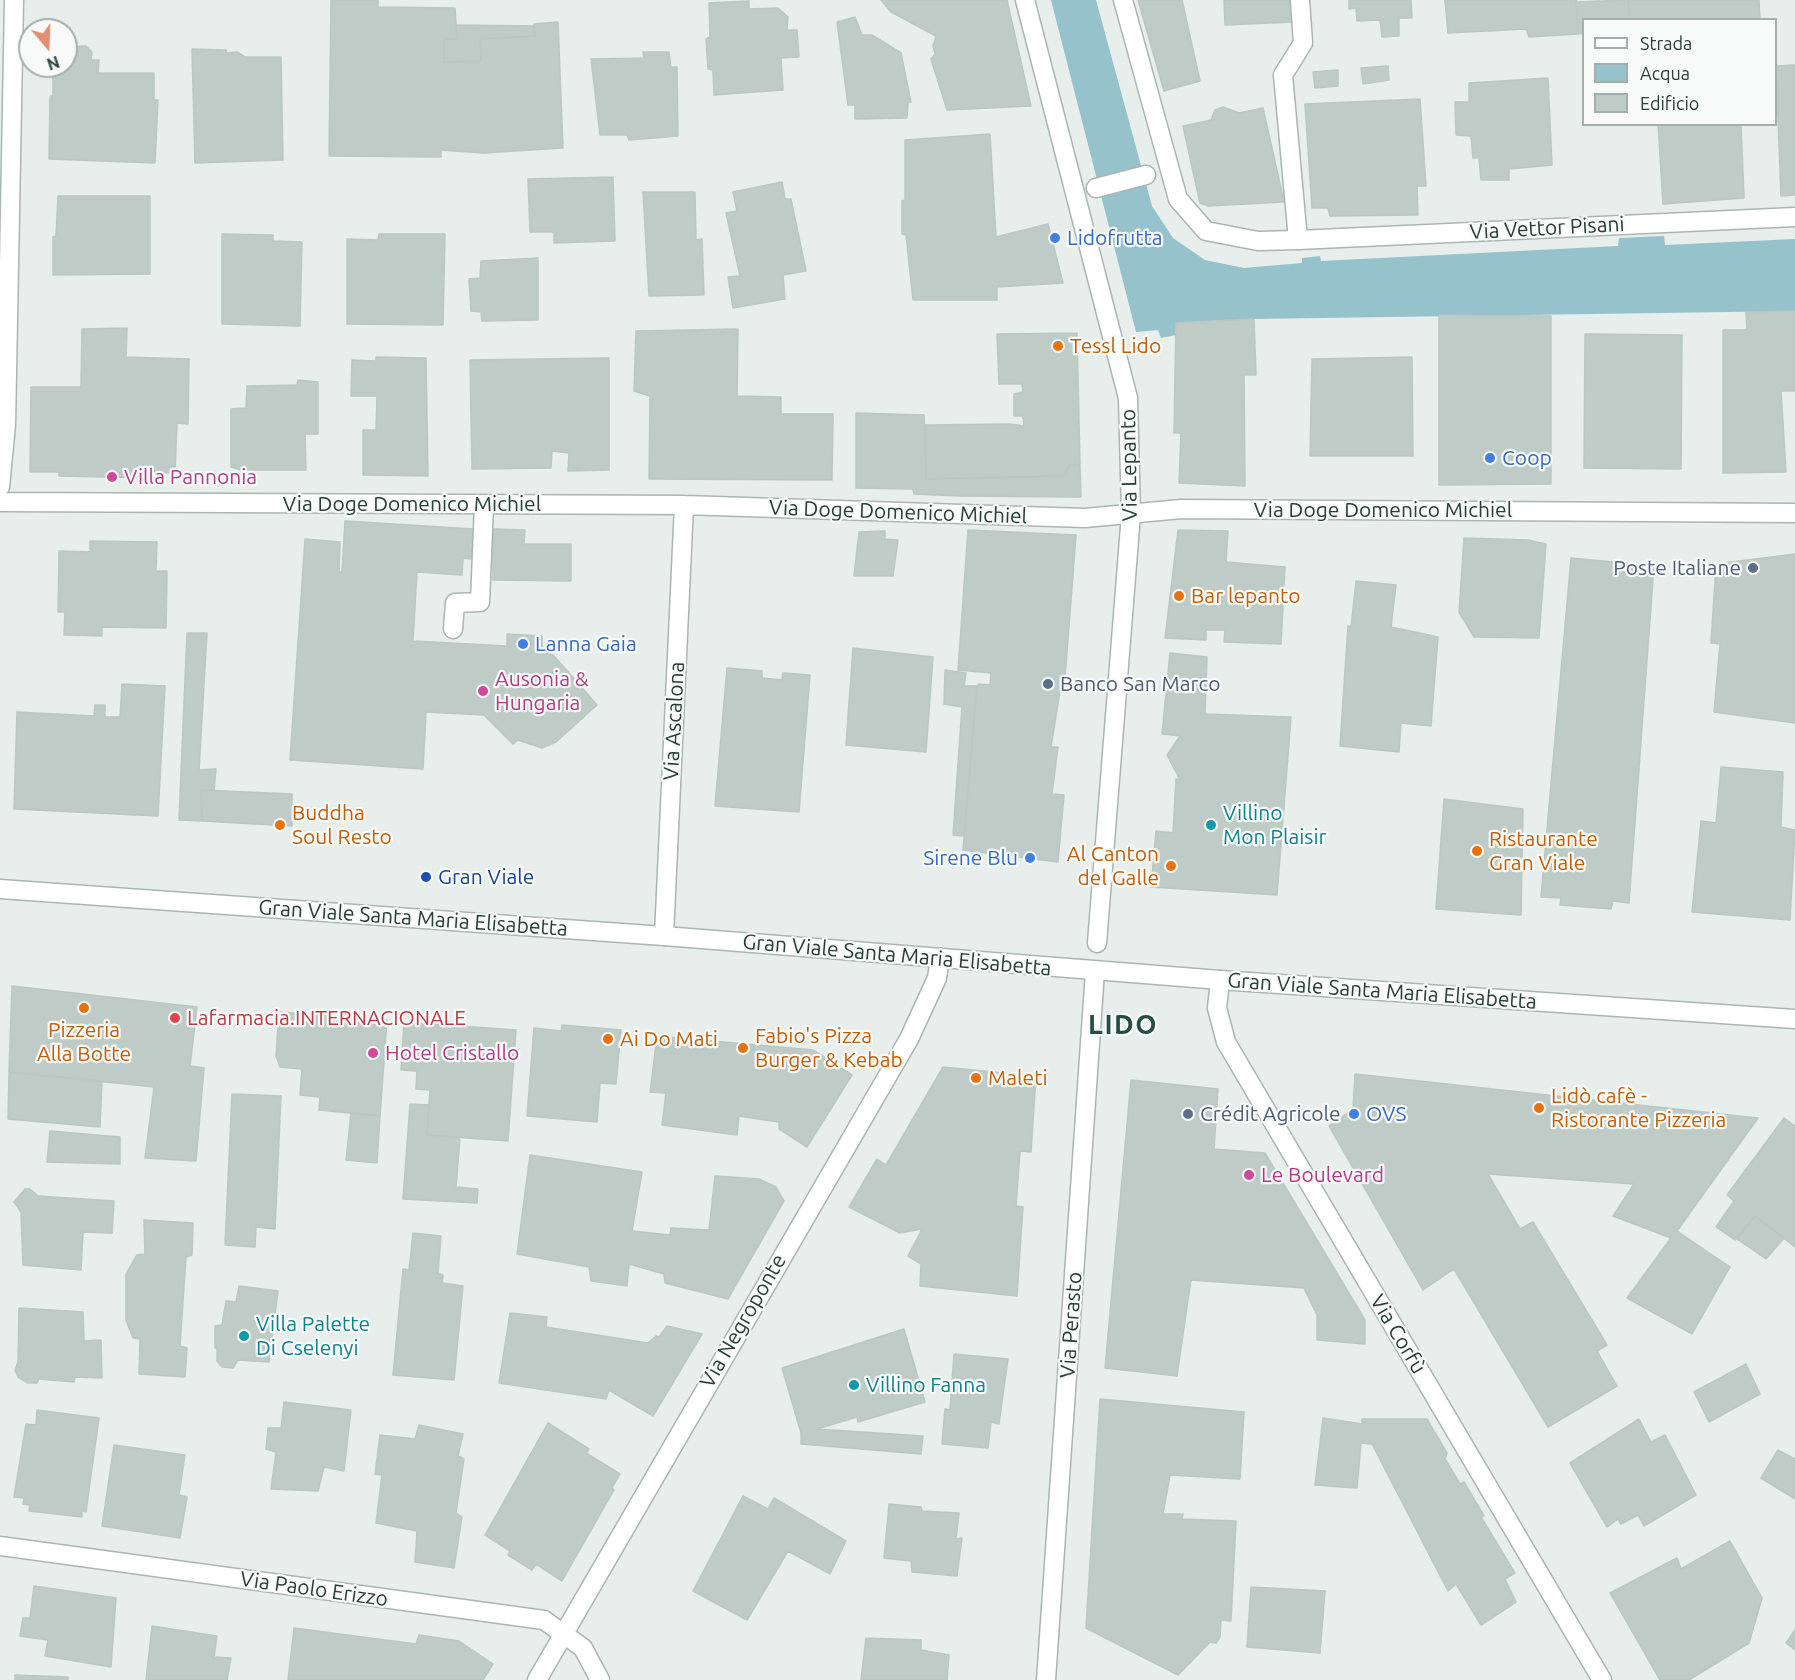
<!DOCTYPE html>
<meta charset="utf-8">
<style>
body{margin:0}
#map{position:relative;width:1795px;height:1680px;overflow:hidden;background:#e7eeeb;font-family:Ubuntu,sans-serif}
canvas{display:block}
.legend{position:absolute;left:1582px;top:18px;width:195px;height:108px;box-sizing:border-box;background:#f7faf9;border:2px solid #a4afac;margin:0;padding:8px 10px;list-style:none;font-size:18px;color:#283e38}
.legend li{display:flex;align-items:center;gap:12px;height:30px}
.legend b{width:30px;border:2px solid #a4afac}
.north{position:absolute;left:18px;top:18px;width:60px;height:60px;box-sizing:border-box;background:#f7faf9;border:2px solid #a4afac;border-radius:50%;rotate:161deg;font-size:16px;font-weight:700;line-height:24px;text-align:center;color:#283e38}
.north::after{content:'';display:block;margin:auto;width:21px;height:27px;background:#e28e71;clip-path:polygon(50% 0,100% 100%,50% 72%,0 100%)}
</style>
<div id="map">
<canvas width="1795" height="1680"></canvas>
<ul class="legend">
<li><b style="height:8px;background:#fff"></b>Strada</li>
<li><b style="height:16px;background:#96c2cb"></b>Acqua</li>
<li><b style="height:16px;background:#bfcbc7"></b>Edificio</li>
</ul>
<div class="north">N</div>
</div>
<script>
const ctx = document.querySelector('canvas').getContext('2d');
ctx.lineJoin = 'round';
function fill(path, color) { ctx.fillStyle = color; ctx.fill(path, 'evenodd'); }
const shape = rows => new Path2D(rows.map(r => 'M' + r).join(''));
function stroke(path, color, width, dash) { ctx.strokeStyle = color; ctx.lineWidth = width; ctx.lineCap = dash ? 'butt' : 'round'; ctx.setLineDash(dash || []); ctx.stroke(path); }
function write(font, color, halo, rows, align = 'center') {
  ctx.font = font + ' Ubuntu,sans-serif'; ctx.lineWidth = 4.5; ctx.setLineDash([]); ctx.textBaseline = 'middle'; ctx.strokeStyle = halo; ctx.fillStyle = color; for (const [text, x, y, turn = 0] of rows) {
    ctx.save(); ctx.translate(x, y); ctx.rotate((+turn || 0) * Math.PI / 180); ctx.textAlign = isNaN(turn) ? turn : align; if (halo) ctx.strokeText(text, 0, 0); ctx.fillText(text, 0, 0); ctx.restore();
  }
}
const water = shape([
 [1051,0,1096,0,1152,206,1173,238,1205,260,1244,268,1302,263,1302,258,1320,256,1321,261,1618,246,1619,238,1664,236,1665,245,1795,239,1795,311,1254,319,1176,323,1176,335,1161,338,1158,330,1136,332]
]);
const building = shape([
 [331,0,378,0,378,7,455,8,457,39,444,39,444,62,481,61,480,39,535,36,534,24,558,22,563,148,484,153,441,150,441,157,329,156,331,0],
 [881,0,1007,0,1031,106,947,110,931,59,935,54,933,46,936,36,891,12,881,0],
 [1138,0,1182,0,1200,81,1164,91,1138,0],
 [1224,0,1292,0,1293,22,1225,25,1224,0],
 [1349,0,1411,0,1412,18,1399,18,1399,36,1382,37,1380,20,1357,21,1356,8,1349,9,1349,0],
 [1445,0,1576,0,1578,34,1529,37,1526,29,1448,33,1445,0],
 [1628,0,1759,0,1760,20,1630,20,1628,0],
 [1628,0,1630,20,1584,20,1584,33,1578,34,1576,2,1628,0],
 [749,1,749,9,778,8,788,17,787,30,797,30,799,57,781,58,783,90,714,95,713,70,708,69,706,39,710,37,709,3,749,1],
 [855,17,862,35,872,35,901,53,911,102,908,102,907,118,855,119,855,105,848,105,837,22,855,17],
 [456,25,534,26,535,36,480,39,481,61,444,62,444,39,457,39,456,25],
 [86,46,92,52,91,60,99,60,98,73,154,73,154,100,158,100,155,163,49,159,50,97,53,95,53,66,66,66,66,47,86,46],
 [192,49,226,50,226,53,237,52,245,57,281,57,283,160,195,163,192,49],
 [643,52,669,52,671,67,677,67,678,136,629,140,627,135,600,135,591,59,644,58,643,52],
 [1795,65,1795,195,1781,196,1776,66,1795,65],
 [1388,66,1389,80,1363,84,1361,68,1388,66],
 [1338,70,1338,86,1315,88,1313,72,1338,70],
 [1548,78,1552,165,1509,169,1509,180,1481,180,1479,158,1473,158,1471,136,1456,135,1455,102,1469,102,1469,83,1548,78],
 [1420,99,1426,186,1417,186,1418,215,1330,216,1328,208,1312,208,1305,104,1420,99],
 [1223,107,1239,113,1263,108,1284,202,1208,206,1200,203,1183,126,1211,120,1215,110,1223,107],
 [1658,124,1741,124,1744,198,1663,204,1658,124],
 [990,134,996,237,1048,224,1063,283,997,287,997,300,913,300,906,235,902,234,902,201,905,200,905,140,990,134],
 [613,177,615,241,554,243,554,232,530,232,528,179,613,177],
 [782,182,785,199,791,199,806,271,783,275,785,299,733,308,728,277,740,276,726,213,737,211,733,192,782,182],
 [643,192,695,192,696,240,702,239,704,295,649,296,643,192],
 [58,196,150,196,150,274,53,275,53,237,56,236,58,196],
 [222,234,273,235,273,241,302,242,300,326,222,324,222,234],
 [379,234,445,234,443,325,347,324,347,239,378,240,379,234],
 [538,258,538,320,482,321,481,312,471,311,469,279,480,278,481,261,538,258],
 [1795,311,1795,391,1781,391,1786,472,1723,473,1723,330,1747,330,1746,312,1795,311],
 [1439,315,1551,316,1551,484,1439,485,1439,315],
 [1254,319,1256,375,1244,375,1245,486,1179,483,1181,433,1174,433,1176,323,1254,319],
 [127,328,126,357,189,359,188,424,177,423,175,473,148,472,148,478,59,476,59,472,30,472,31,387,81,387,82,329,127,328],
 [738,329,737,396,781,397,781,414,833,414,832,480,649,479,650,396,634,391,636,331,738,329],
 [1077,333,1080,465,1070,464,1064,476,926,479,925,425,1009,424,1024,426,1023,416,1014,416,1014,394,1023,392,1022,384,999,384,997,334,1077,333],
 [1585,334,1682,335,1681,469,1584,468,1585,334],
 [376,357,426,358,428,476,363,475,363,430,376,430,377,396,351,396,352,360,376,361,376,357],
 [1412,357,1413,456,1310,456,1312,359,1412,357],
 [609,358,609,470,568,471,569,453,552,451,551,468,472,469,470,360,609,358],
 [298,380,318,382,318,434,305,434,306,470,241,470,231,467,231,409,246,408,247,386,297,385,298,380],
 [856,413,924,415,926,479,1064,476,1070,464,1080,465,1081,497,960,496,914,494,913,489,856,488,856,413],
 [345,521,473,529,471,559,463,558,462,575,417,572,413,641,507,646,507,634,542,636,542,648,547,648,597,705,556,742,542,748,518,740,513,744,484,715,426,712,423,769,290,760,305,539,340,542,339,572,342,572,345,521],
 [493,529,525,530,524,544,571,544,571,581,493,580,493,529],
 [968,530,1076,535,1064,691,1060,691,1051,747,1058,747,1052,794,1064,795,1058,862,963,850,977,686,979,684,990,685,991,673,958,670,968,530],
 [1178,530,1228,531,1226,562,1285,567,1281,644,1224,642,1225,630,1206,630,1206,640,1165,638,1178,530],
 [885,531,885,539,898,540,893,576,854,576,859,532,885,531],
 [1464,538,1528,540,1546,544,1539,638,1474,637,1459,612,1464,538],
 [90,541,157,542,156,571,167,571,166,628,102,627,102,636,64,635,65,612,58,612,59,551,90,552,90,541],
 [1795,554,1795,723,1714,712,1720,644,1711,643,1716,564,1795,554],
 [1571,558,1654,566,1629,903,1613,901,1611,909,1560,905,1561,898,1541,897,1571,558],
 [1356,581,1396,585,1391,627,1438,637,1431,726,1401,723,1399,752,1340,746,1348,626,1351,627,1356,581],
 [187,633,207,633,199,770,216,769,214,791,201,790,202,821,179,820,187,633],
 [853,648,933,657,926,752,846,745,853,648],
 [1170,653,1207,657,1205,714,1291,717,1277,895,1151,887,1156,831,1173,833,1176,779,1180,780,1167,755,1180,736,1162,734,1170,653],
 [727,668,762,671,762,678,782,680,783,673,810,675,799,812,715,806,727,668],
 [945,670,966,673,964,686,977,686,964,836,953,835,962,707,944,704,945,670],
 [122,684,165,686,158,816,14,809,17,712,94,716,95,705,105,705,105,717,120,717,122,684],
 [1721,767,1783,772,1781,827,1795,830,1790,920,1692,912,1701,821,1716,823,1721,767],
 [201,790,292,794,292,826,202,821,201,790],
 [1444,799,1523,809,1521,915,1436,909,1444,799],
 [12,986,197,1007,190,1066,204,1068,196,1161,145,1158,154,1087,9,1072,12,986],
 [279,1012,387,1020,380,1116,319,1110,320,1097,300,1095,302,1069,280,1067,276,1056,279,1012],
 [404,1022,516,1030,508,1141,427,1135,430,1090,416,1089,417,1071,401,1070,404,1022],
 [562,1025,621,1030,616,1084,600,1083,597,1122,527,1116,534,1028,561,1031,562,1025],
 [657,1036,813,1050,852,1075,807,1147,779,1129,779,1122,772,1121,739,1116,737,1135,662,1125,666,1093,650,1092,657,1036],
 [943,1067,1036,1076,1031,1152,1020,1151,1016,1206,1023,1207,1017,1296,920,1286,921,1264,908,1256,922,1229,900,1233,849,1207,877,1159,886,1165,943,1067],
 [9,1072,102,1081,100,1127,8,1119,9,1072],
 [1355,1074,1758,1118,1677,1231,1730,1267,1692,1334,1627,1298,1671,1238,1613,1216,1634,1184,1488,1174,1520,1229,1533,1222,1607,1345,1597,1351,1617,1386,1548,1427,1454,1269,1423,1290,1329,1126,1353,1109,1355,1074],
 [1131,1080,1218,1089,1214,1149,1265,1153,1365,1320,1365,1344,1317,1340,1317,1315,1304,1288,1191,1280,1177,1376,1105,1368,1131,1080],
 [232,1094,281,1096,275,1229,256,1227,255,1247,225,1245,232,1094],
 [410,1104,429,1105,427,1135,460,1137,456,1187,478,1189,477,1203,403,1199,410,1104],
 [351,1113,380,1116,377,1163,346,1160,351,1113],
 [1784,1118,1795,1126,1795,1247,1755,1216,1735,1240,1716,1227,1734,1201,1727,1195,1784,1118],
 [50,1131,120,1137,120,1164,47,1162,50,1131],
 [530,1155,642,1172,632,1231,670,1235,671,1228,709,1230,715,1176,759,1179,776,1187,784,1201,728,1299,665,1283,664,1274,629,1264,627,1286,591,1281,589,1267,517,1254,530,1155],
 [25,1189,30,1189,38,1196,114,1201,112,1233,83,1232,81,1270,23,1265,21,1212,14,1202,25,1189],
 [1755,1216,1784,1238,1766,1259,1737,1239,1755,1216],
 [144,1220,193,1223,192,1255,186,1257,180,1346,187,1348,185,1377,139,1374,140,1339,133,1338,126,1320,126,1274,137,1255,145,1254,144,1220],
 [413,1233,441,1236,438,1273,443,1275,442,1283,463,1286,454,1380,393,1375,403,1269,409,1270,413,1233],
 [239,1286,278,1291,269,1362,238,1360,233,1368,222,1367,217,1361,217,1347,215,1348,215,1326,222,1325,226,1301,236,1302,239,1286],
 [19,1308,83,1312,84,1341,101,1340,102,1378,75,1377,74,1382,39,1379,37,1383,28,1383,18,1377,15,1370,18,1362,19,1308],
 [510,1313,547,1317,546,1327,648,1343,656,1336,659,1337,667,1326,702,1334,653,1416,609,1390,606,1399,499,1383,510,1313],
 [904,1329,925,1402,858,1422,857,1417,817,1429,923,1436,921,1454,801,1444,801,1433,782,1368,904,1329],
 [954,1354,1008,1359,999,1424,991,1422,988,1448,942,1444,945,1409,950,1410,954,1354],
 [1746,1364,1760,1394,1709,1422,1694,1392,1746,1364],
 [1100,1399,1244,1412,1240,1479,1170,1475,1163,1514,1183,1514,1182,1519,1236,1521,1231,1621,1221,1620,1220,1637,1216,1643,1210,1642,1178,1675,1086,1628,1100,1399],
 [284,1402,351,1410,344,1471,324,1467,318,1491,271,1489,276,1452,266,1449,268,1428,281,1428,284,1402],
 [37,1410,99,1418,86,1512,82,1510,82,1517,29,1511,30,1505,23,1504,24,1498,14,1497,26,1424,36,1425,37,1410],
 [1323,1418,1362,1424,1362,1419,1427,1419,1447,1453,1445,1459,1460,1484,1464,1482,1484,1516,1481,1517,1515,1573,1505,1579,1516,1602,1481,1625,1456,1584,1448,1591,1372,1444,1361,1443,1357,1488,1315,1485,1323,1418],
 [1639,1419,1651,1442,1665,1435,1696,1495,1644,1526,1638,1515,1621,1524,1618,1519,1607,1527,1570,1463,1639,1419],
 [548,1423,589,1449,586,1453,620,1474,612,1488,614,1490,562,1581,536,1564,532,1570,508,1555,510,1551,485,1535,548,1423],
 [419,1425,463,1434,458,1456,464,1459,456,1513,462,1517,454,1568,415,1562,417,1531,376,1523,382,1475,375,1474,380,1435,415,1439,419,1425],
 [114,1445,185,1455,179,1495,187,1497,180,1538,102,1526,114,1445],
 [1778,1450,1795,1459,1795,1499,1761,1478,1778,1450],
 [743,1496,768,1509,774,1498,846,1541,830,1574,788,1551,747,1620,693,1591,743,1496],
 [889,1504,921,1507,922,1511,959,1513,956,1539,962,1538,957,1576,912,1572,911,1561,884,1558,889,1504],
 [1730,1541,1762,1598,1749,1643,1689,1680,1660,1680,1610,1593,1677,1558,1681,1569,1730,1541],
 [34,1586,116,1598,111,1667,45,1656,48,1640,20,1636,23,1618,30,1618,34,1586],
 [1251,1587,1325,1591,1320,1653,1247,1647,1251,1587],
 [152,1626,217,1636,214,1657,231,1658,227,1680,146,1680,152,1626],
 [294,1628,416,1644,419,1635,459,1641,493,1664,483,1680,288,1680,294,1628],
 [1795,1630,1795,1650,1786,1643,1795,1630],
 [866,1638,921,1640,921,1650,949,1655,947,1680,861,1680,866,1638],
 [15,1675,68,1677,68,1680,15,1680,15,1675]
]);
const service = shape([
 [453,629,455,603,480,602,484,505]
]);
const pedestrian = shape([
 [1025,0,1128,398,1131,514,1097,943],
 [1123,0,1178,199,1206,231,1258,241,1298,240],
 [1096,188,1146,175]
]);
const minor = shape([
 [1300,0,1303,43,1283,75,1298,240,1795,217],
 [0,487,6,425,14,0],
 [0,502,684,505,1085,518,1181,509,1795,513],
 [664,936,684,505],
 [1220,980,1217,1008,1226,1042,1602,1680],
 [0,1546,544,1620,583,1648,600,1680],
 [537,1680,909,1039,937,978,940,958],
 [1046,1680,1095,971]
]);
const tertiary = shape([
 [0,889,664,936,1220,980,1795,1019]
]);
const markers = [
 [1055,238,6,"#3f7fe0"],
 [1058,346,6,"#e8710a"],
 [1490,458,6,"#3f7fe0"],
 [112,477,6,"#d1479c"],
 [1753,568,6,"#5c6f8a"],
 [1179,596,6,"#e8710a"],
 [523,644,6,"#3f7fe0"],
 [1048,684,6,"#5c6f8a"],
 [483,691,6,"#d1479c"],
 [280,825,6,"#e8710a"],
 [1211,825,6,"#0f9aa8"],
 [1477,851,6,"#e8710a"],
 [1030,858,6,"#3f7fe0"],
 [1171,866,6,"#e8710a"],
 [426,877,6,"#1a4fb4"],
 [84,1008,6,"#e8710a"],
 [175,1018,6,"#e0444e"],
 [608,1039,6,"#e8710a"],
 [743,1048,6,"#e8710a"],
 [373,1053,6,"#d1479c"],
 [976,1078,6,"#e8710a"],
 [1539,1108,6,"#e8710a"],
 [1188,1114,6,"#5c6f8a"],
 [1354,1114,6,"#3f7fe0"],
 [1249,1175,6,"#d1479c"],
 [244,1336,6,"#0f9aa8"],
 [854,1385,6,"#0f9aa8"]
];
const streetNames = [
 ["Via Vettor Pisani",1547,228,-3],
 ["Via Lepanto",1129,465,-91],
 ["Via Doge Domenico Michiel",412,504],
 ["Via Doge Domenico Michiel",1383,510],
 ["Via Doge Domenico Michiel",898,512,2],
 ["Via Ascalona",674,721,-87],
 ["Gran Viale Santa Maria Elisabetta",413,918,4],
 ["Gran Viale Santa Maria Elisabetta",897,955,5],
 ["Gran Viale Santa Maria Elisabetta",1382,991,4],
 ["Via Negroponte",743,1321,-60],
 ["Via Perasto",1071,1325,-86],
 ["Via Corfù",1398,1334,59],
 ["Via Paolo Erizzo",314,1589,8]
];
const shopNames = [
 ["Lidofrutta",1067,238],
 ["Coop",1502,458],
 ["Lanna Gaia",535,644],
 ["Sirene Blu",1018,858,"right"],
 ["OVS",1366,1114]
];
const foodNames = [
 ["Tessl Lido",1070,346],
 ["Bar lepanto",1191,596],
 ["Buddha",292,813],
 ["Soul Resto",292,837],
 ["Ristaurante",1489,839],
 ["Gran Viale",1489,863],
 ["Al Canton",1159,854,"right"],
 ["del Galle",1159,878,"right"],
 ["Pizzeria",84,1030,"center"],
 ["Alla Botte",84,1054,"center"],
 ["Fabio's Pizza",755,1036],
 ["Burger & Kebab",755,1060],
 ["Ai Do Mati",620,1039],
 ["Maleti",988,1078],
 ["Lidò cafè -",1551,1096],
 ["Ristorante Pizzeria",1551,1120]
];
const hotelNames = [
 ["Villa Pannonia",124,477],
 ["Ausonia &",495,679],
 ["Hungaria",495,703],
 ["Hotel Cristallo",385,1053],
 ["Le Boulevard",1261,1175]
];
const serviceNames = [
 ["Poste Italiane",1741,568,"right"],
 ["Banco San Marco",1060,684],
 ["Crédit Agricole",1200,1114]
];
const cultureNames = [
 ["Villino",1223,813],
 ["Mon Plaisir",1223,837],
 ["Villa Palette",256,1324],
 ["Di Cselenyi",256,1348],
 ["Villino Fanna",866,1385]
];
const transitNames = [
 ["Gran Viale",438,877]
];
const healthNames = [
 ["Lafarmacia.INTERNACIONALE",187,1018]
];
const districtNames = [
 ["LIDO",1123,1025]
];
fill(water, '#96c2cb');
fill(building, '#bfcbc7');
stroke(building, '#bac7c2', 1.5);
stroke(service, '#aab6b2', 21);
stroke(pedestrian, '#aab6b2', 21);
stroke(minor, '#aab6b2', 21);
stroke(tertiary, '#aab6b2', 21);
stroke(service, '#fff', 18);
stroke(pedestrian, '#fff', 18);
stroke(minor, '#fff', 18);
stroke(tertiary, '#fff', 18);
for (const [x, y, r, color] of markers) { const dot = new Path2D(); dot.arc(x, y, r, 0, 2 * Math.PI); ctx.fillStyle = color; ctx.fill(dot); stroke(dot, '#f7faf9', 2); }
write('21px', '#283e38', '#f7faf9', streetNames);
write('21px', '#366cbe', '#f7faf9', shopNames, 'left');
write('21px', '#c56008', '#f7faf9', foodNames, 'left');
write('21px', '#b23c85', '#f7faf9', hotelNames, 'left');
write('21px', '#4e5e75', '#f7faf9', serviceNames, 'left');
write('21px', '#0d838f', '#f7faf9', cultureNames, 'left');
write('21px', '#164399', '#f7faf9', transitNames, 'left');
write('21px', '#be3a42', '#f7faf9', healthNames, 'left');
ctx.letterSpacing = '1.5px';
write('bold 27px', '#264e45', '#f7faf9', districtNames);
ctx.letterSpacing = '0px';
</script>
